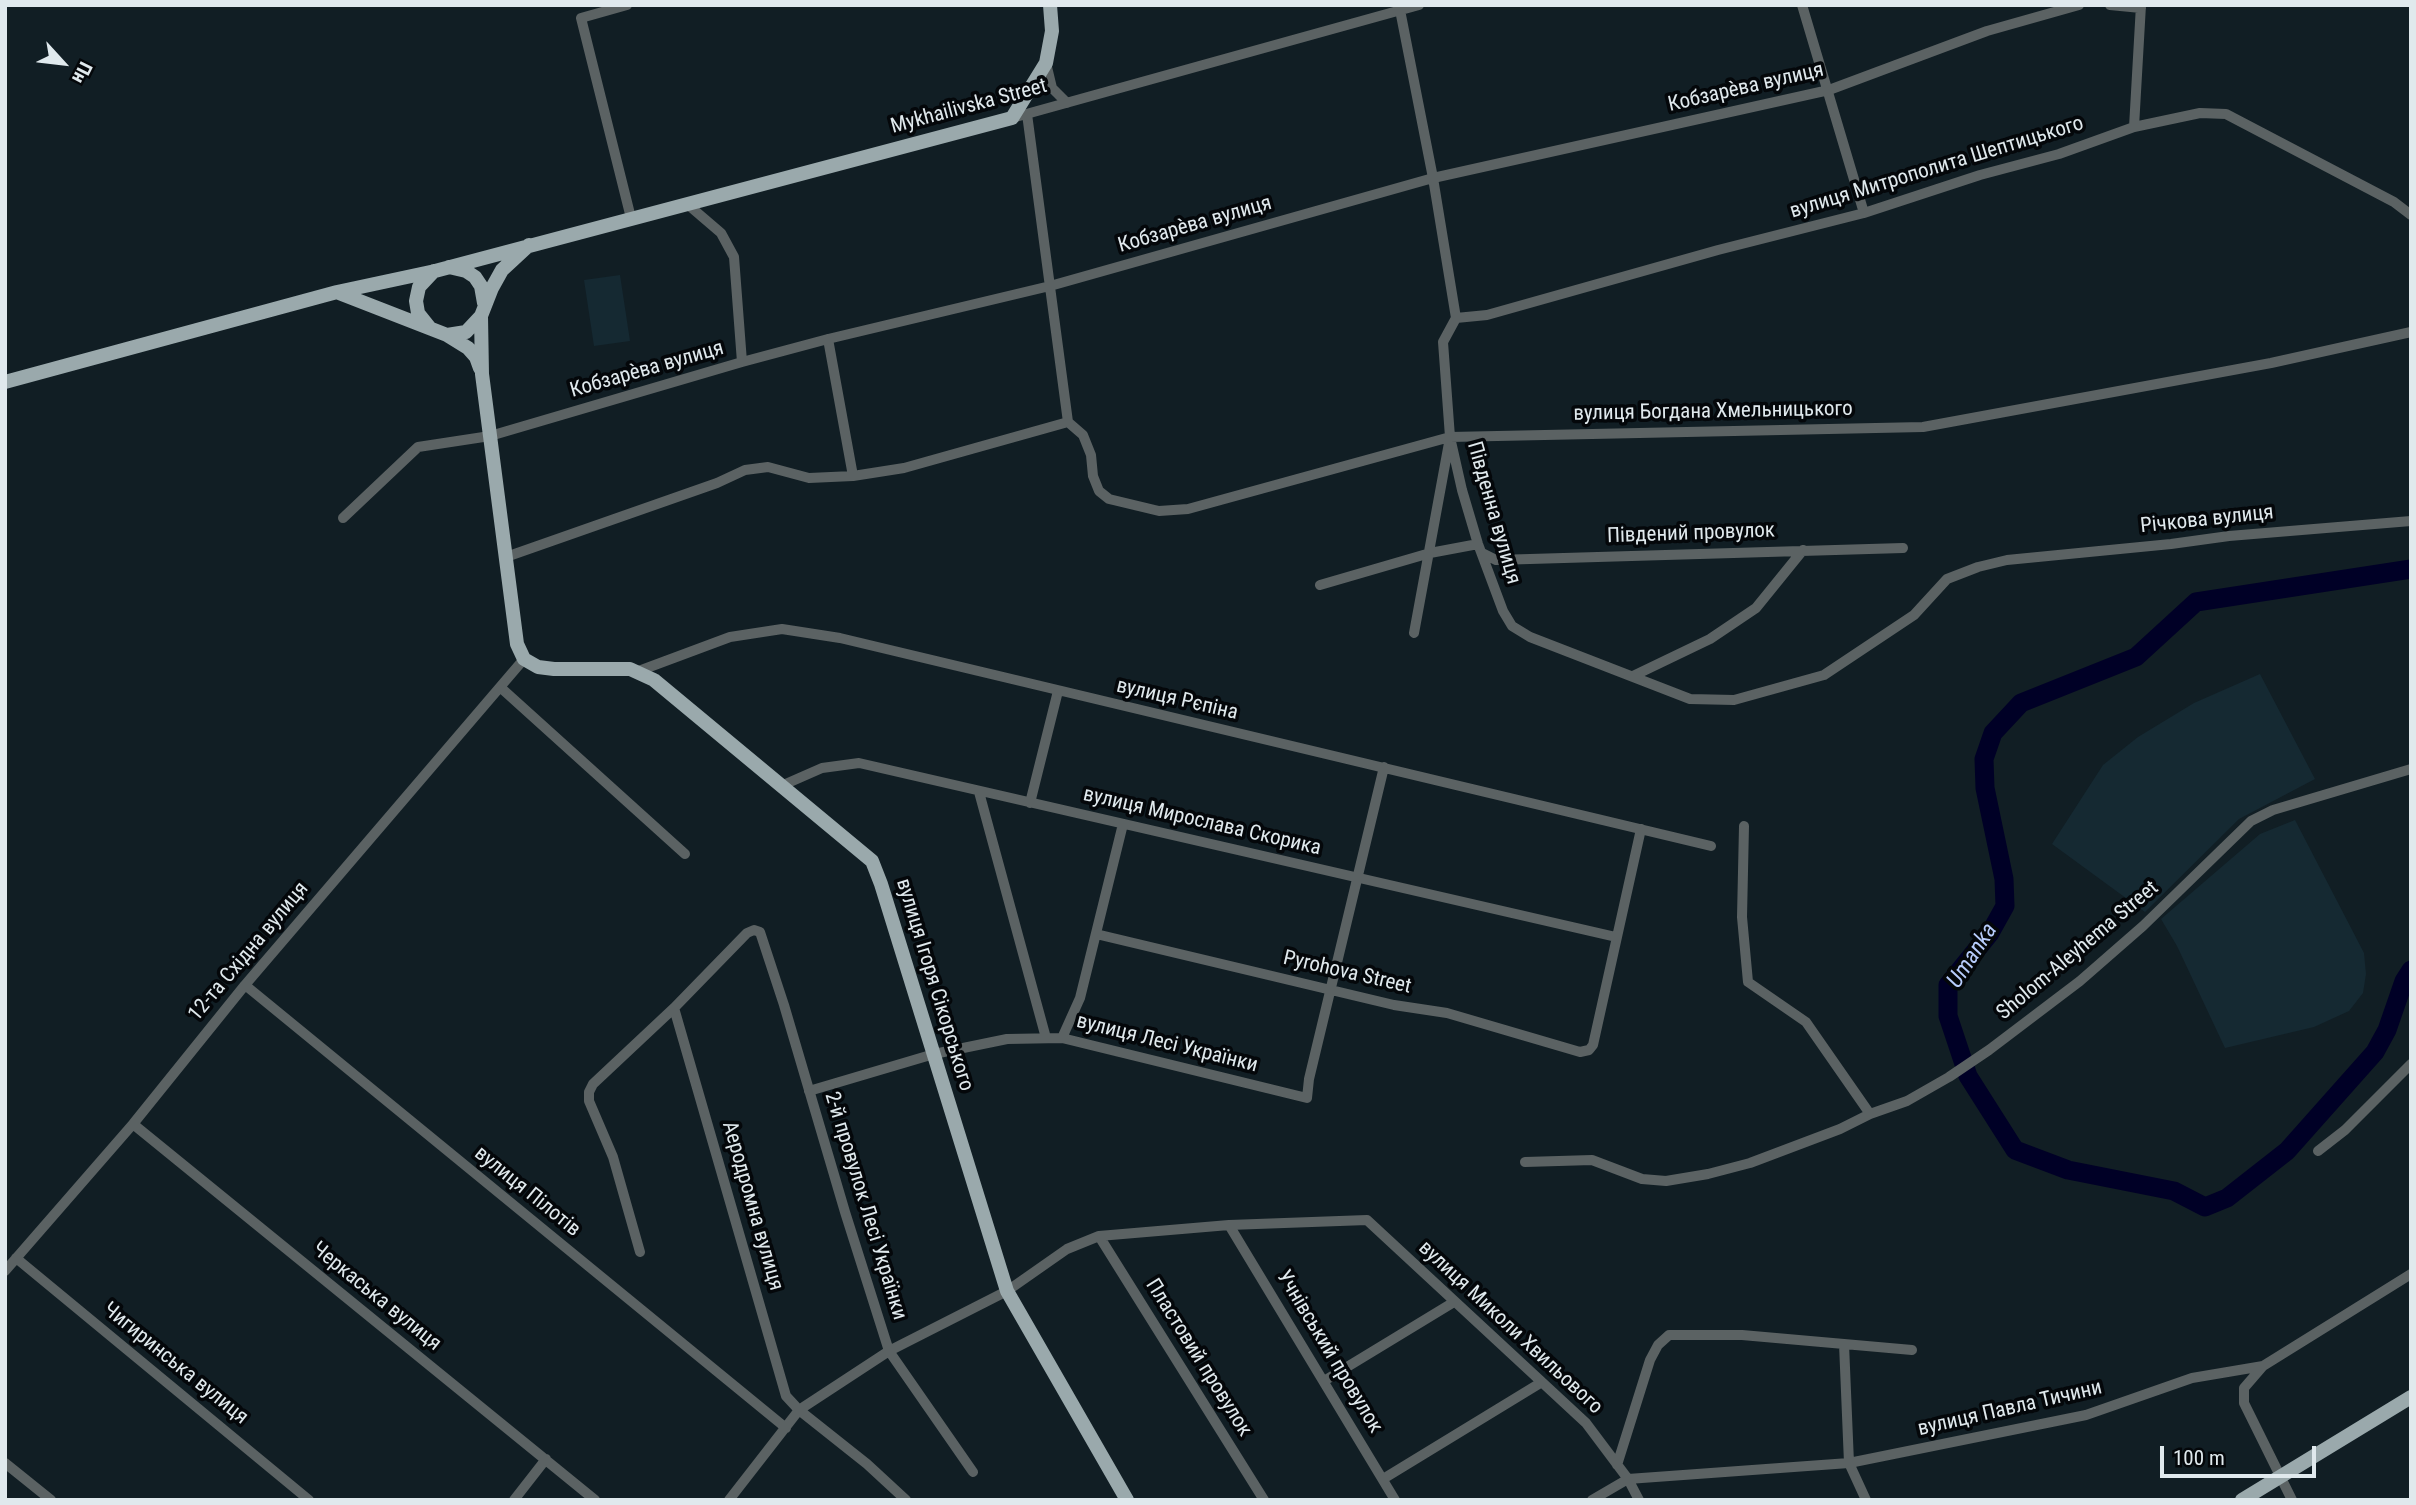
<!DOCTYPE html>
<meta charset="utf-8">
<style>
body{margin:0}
#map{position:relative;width:2416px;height:1505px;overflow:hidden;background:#111e24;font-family:"Roboto Condensed",sans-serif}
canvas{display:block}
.frame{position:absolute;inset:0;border:7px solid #e0e9ed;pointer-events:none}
.north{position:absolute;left:28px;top:28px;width:70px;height:70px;-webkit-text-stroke:5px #04070a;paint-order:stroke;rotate:117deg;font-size:19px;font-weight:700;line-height:28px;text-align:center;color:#e0e9ed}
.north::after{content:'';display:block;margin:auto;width:24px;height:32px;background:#e0e9ed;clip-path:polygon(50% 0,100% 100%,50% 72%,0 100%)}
.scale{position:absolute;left:2160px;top:1446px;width:156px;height:32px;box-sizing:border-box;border:4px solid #e0e9ed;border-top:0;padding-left:9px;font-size:21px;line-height:24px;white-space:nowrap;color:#e0e9ed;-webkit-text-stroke:5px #04070a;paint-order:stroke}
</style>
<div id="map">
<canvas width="2416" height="1505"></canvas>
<div class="frame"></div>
<div class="north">Пн</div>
<div class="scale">100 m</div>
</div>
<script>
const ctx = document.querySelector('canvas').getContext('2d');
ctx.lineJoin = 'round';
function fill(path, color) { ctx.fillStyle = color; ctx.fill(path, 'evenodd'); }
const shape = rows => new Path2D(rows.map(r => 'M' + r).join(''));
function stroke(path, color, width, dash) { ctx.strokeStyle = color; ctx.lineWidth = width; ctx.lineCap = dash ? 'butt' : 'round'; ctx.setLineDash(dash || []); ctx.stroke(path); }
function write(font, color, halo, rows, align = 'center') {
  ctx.font = font + ' "Roboto Condensed",sans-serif'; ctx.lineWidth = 7; ctx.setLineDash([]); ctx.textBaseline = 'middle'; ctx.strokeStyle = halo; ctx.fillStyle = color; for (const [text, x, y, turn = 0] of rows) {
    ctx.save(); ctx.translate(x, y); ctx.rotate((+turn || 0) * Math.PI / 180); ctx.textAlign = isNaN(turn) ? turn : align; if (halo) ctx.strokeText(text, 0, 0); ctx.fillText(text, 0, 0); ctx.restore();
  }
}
const built = shape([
 [620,275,630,341,594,346,584,280],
 [2260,674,2315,779,2239,819,2145,912,2052,844,2103,765,2138,737,2194,703],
 [2295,820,2364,953,2366,974,2363,993,2349,1011,2314,1027,2225,1048,2177,946,2161,919,2260,834]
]);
const river = shape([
 [2411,569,2196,602,2136,657,2021,703,1993,733,1984,759,1985,788,2004,879,2005,906,1990,933,1948,985,1948,1016,1968,1076,2015,1150,2068,1170,2174,1191,2205,1207,2227,1198,2287,1151,2375,1052,2387,1030,2404,981,2411,970]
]);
const minor = shape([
 [627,5,581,18,631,218],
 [1802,5,1864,213],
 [2110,5,2141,8],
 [1400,10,1433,178,1456,318,1443,342,1450,437,1462,490,1478,544,1503,611,1512,626,1530,637,1690,699,1734,700,1824,675,1914,615,1947,579,1978,567,2007,560,2171,544,2229,536,2411,521],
 [1046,63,1052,88,1067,103],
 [1027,114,1068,422],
 [1012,118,1419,5],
 [2134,127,2141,5],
 [686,203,721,233,734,257,742,362],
 [1456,318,1487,315,1718,250,1864,213,1980,175,2059,154,2134,127,2200,113,2226,114,2394,202,2411,215],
 [828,339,853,476],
 [1068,422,1083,435,1091,455,1093,476,1099,491,1109,499,1159,511,1188,509,1450,437,1923,427,2271,363,2411,332],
 [343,518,418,447,490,436,742,362,828,339,1050,286,1433,178,1829,90,1987,31,2079,5],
 [1482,553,1496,560,1903,548],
 [506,557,717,483,745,470,768,467,809,478,853,476,904,468,1068,422],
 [1320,585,1430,553,1478,544],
 [1414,633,1449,443],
 [636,672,730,637,782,629,840,638,1711,846],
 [1633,676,1710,639,1756,608,1803,550],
 [500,687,685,854],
 [781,786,822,768,859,763,1616,937],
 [979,792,1046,1038],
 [1030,803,1058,691],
 [1744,826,1742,917,1748,982,1806,1022,1870,1114],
 [1096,934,1394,1005,1447,1013,1580,1052,1589,1050,1593,1045,1641,829],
 [245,985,786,1428],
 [674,1008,786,1396,799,1410,867,1464,906,1500],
 [1062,1038,1080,998,1123,824],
 [809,1091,934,1054,1007,1039,1062,1038,1307,1098,1309,1079,1384,767],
 [133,1124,595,1500],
 [2318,1151,2345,1130,2411,1064],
 [1525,1162,1592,1160,1642,1179,1666,1181,1708,1174,1750,1163,1840,1129,1870,1114,1907,1101,1949,1077,1989,1050,2080,981,2143,926,2251,821,2273,810,2411,769],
 [1229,1225,1395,1500],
 [1099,1236,1264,1500],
 [640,1252,613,1157,589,1101,589,1092,593,1084,674,1008,747,933,754,930,760,932,784,1005,845,1212,889,1351,973,1472],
 [16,1258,309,1500],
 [5,1271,133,1124,245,985,524,659],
 [1844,1344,1849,1463,1866,1500],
 [2263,1366,2244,1388,2244,1403,2292,1500],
 [1324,1381,1454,1302],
 [5,1463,51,1500],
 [1617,1465,1650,1360,1658,1345,1669,1335,1742,1335,1912,1350],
 [1383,1479,1542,1382],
 [514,1500,546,1459],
 [729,1500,799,1410,889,1351,1007,1291,1067,1249,1099,1236,1229,1225,1367,1220,1586,1423,1628,1479,1639,1500],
 [1592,1500,1628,1479,1849,1463,2086,1415,2192,1378,2263,1366,2411,1274]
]);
const major = shape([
 [529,245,502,270,492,288,481,316,482,374,517,644,524,659,538,667,554,669,630,669,654,680,872,861,881,884,1007,1291,1127,1500],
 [449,267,466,271,475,277,481,286,484,303],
 [339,293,447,335,468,348,476,357,480,368],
 [430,328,418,313,416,301,419,287,434,271],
 [447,335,466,332,481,316],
 [5,382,337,292,435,271,1012,118,1046,63,1052,31,1050,5],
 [2242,1500,2411,1397]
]);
const streetNames = [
 ["Кобзарèва вулиця",1746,88,-13],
 ["Mykhailivska Street",969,107,-15],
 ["вулиця Митрополита Шептицького",1937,168,-17],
 ["Кобзарèва вулиця",1195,225,-16],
 ["Кобзарèва вулиця",647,370,-16],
 ["вулиця Богдана Хмельницького",1713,412,-1],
 ["Південна вулиця",1493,513,74],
 ["Річкова вулиця",2207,520,-6],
 ["Південий провулок",1691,534,-2],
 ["вулиця Рєпіна",1177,700,13],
 ["вулиця Мирослава Скорика",1202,822,13],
 ["Sholom-Aleyhema Street",2078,951,-40],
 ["12-та Східна вулиця",249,952,-50],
 ["Pyrohova Street",1347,973,13],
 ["вулиця Ігоря Сікорського",934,985,73],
 ["вулиця Лесі Українки",1167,1044,14],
 ["вулиця Пілотів",527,1192,39],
 ["Аеродромна вулиця",752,1206,74],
 ["2-й провулок Лесі Українки",865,1206,73],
 ["Черкаська вулиця",376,1297,39],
 ["вулиця Миколи Хвильового",1510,1328,43],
 ["Учнівський провулок",1329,1352,59],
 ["Пластовий провулок",1198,1358,58],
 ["Чигиринська вулиця",175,1364,39],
 ["вулиця Павла Тичини",2010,1409,-13]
];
const waterNames = [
 ["Umanka",1973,956,-57]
];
fill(built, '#152932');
stroke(river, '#000026', 19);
stroke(minor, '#5b6263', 10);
stroke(major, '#9aa9ac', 14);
write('21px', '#e0e9ed', '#04070a', streetNames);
write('italic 23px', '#b7ccfb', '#04070a', waterNames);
</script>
